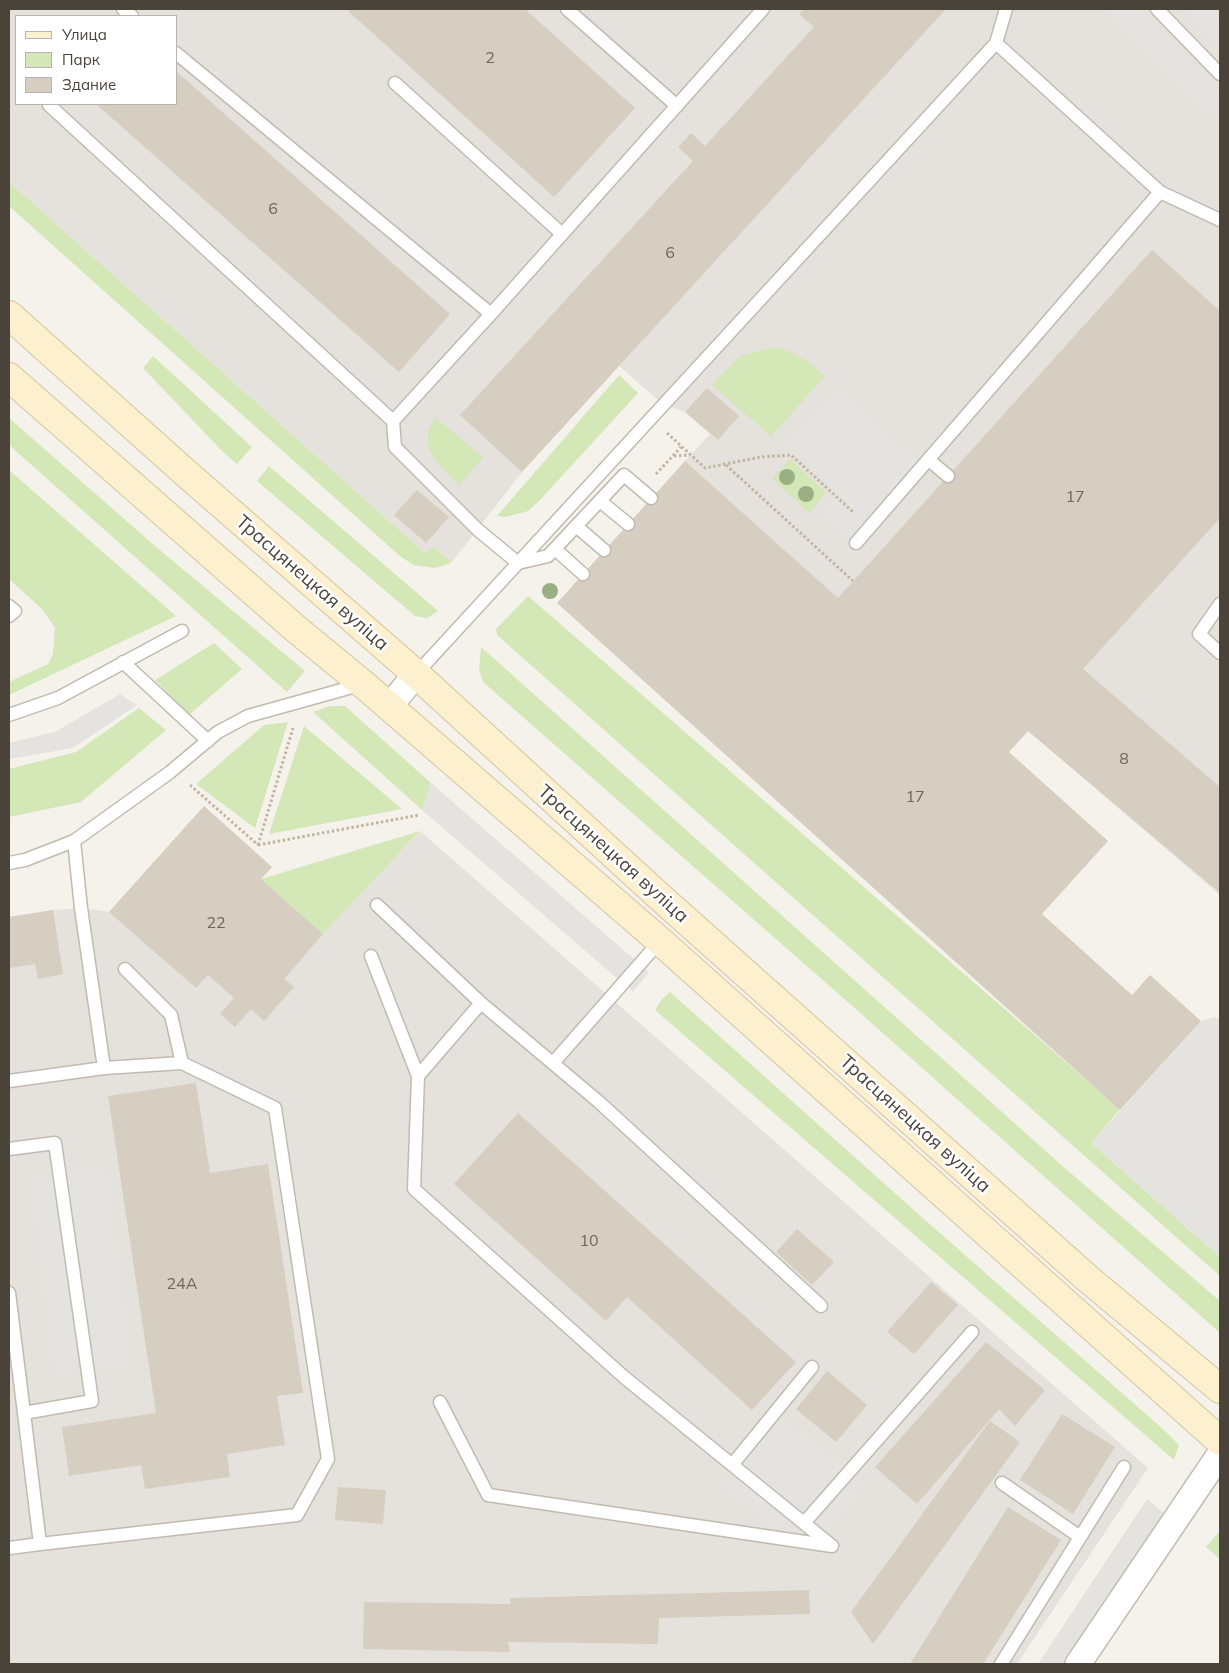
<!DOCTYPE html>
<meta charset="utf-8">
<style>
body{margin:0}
#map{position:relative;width:1229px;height:1673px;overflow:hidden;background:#f5f2ec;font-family:Mulish,sans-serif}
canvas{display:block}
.frame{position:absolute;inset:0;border:10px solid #4a433a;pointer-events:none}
.legend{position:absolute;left:15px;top:15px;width:162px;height:90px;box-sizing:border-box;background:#fff;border:1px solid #b7b4b0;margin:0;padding:6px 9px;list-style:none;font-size:15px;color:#4a433a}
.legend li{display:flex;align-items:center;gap:10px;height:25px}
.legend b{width:25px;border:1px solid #b7b4b0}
</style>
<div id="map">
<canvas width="1229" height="1673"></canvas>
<div class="frame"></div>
<ul class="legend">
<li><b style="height:6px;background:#fdf0cf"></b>Улица</li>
<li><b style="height:14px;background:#d3e7b7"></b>Парк</li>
<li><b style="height:14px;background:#d7cec2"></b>Здание</li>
</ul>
</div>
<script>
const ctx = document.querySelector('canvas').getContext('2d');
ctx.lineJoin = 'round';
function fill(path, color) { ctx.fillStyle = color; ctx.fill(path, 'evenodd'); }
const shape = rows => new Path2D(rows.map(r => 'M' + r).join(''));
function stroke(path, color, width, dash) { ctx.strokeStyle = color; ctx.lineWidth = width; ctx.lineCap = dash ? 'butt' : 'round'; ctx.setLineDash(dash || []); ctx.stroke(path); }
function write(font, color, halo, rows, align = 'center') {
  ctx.font = font + ' Mulish,sans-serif'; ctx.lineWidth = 5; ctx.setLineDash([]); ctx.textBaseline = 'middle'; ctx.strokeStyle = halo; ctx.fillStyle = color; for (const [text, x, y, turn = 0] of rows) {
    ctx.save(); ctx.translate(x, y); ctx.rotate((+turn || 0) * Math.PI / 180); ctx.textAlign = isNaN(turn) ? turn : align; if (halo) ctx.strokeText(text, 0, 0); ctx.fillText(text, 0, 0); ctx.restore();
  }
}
const industrial = shape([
 [9,9,1220,9,1220,895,1028,731,1009,752,685,461,710,434,685,412,664,405,619,366,522,472,452,562,433,546,426,554,9,182],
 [16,16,176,16,176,104,16,104],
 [204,806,272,867,261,879,323,934,420,831,1148,1468,1017,1664,9,1664,9,917,53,910,81,908,109,912]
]);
const green = shape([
 [9,182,426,554,433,546,452,562,446,565,434,568,414,565,401,557,9,206],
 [775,347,791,352,807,361,825,376,771,436,712,385,740,356],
 [153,356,252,447,237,464,223,452,143,368],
 [619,375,638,393,540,500,528,511,506,517,497,516],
 [435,417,483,457,459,485,434,459,428,446,428,432],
 [9,418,155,546,305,671,287,692,9,445],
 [790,459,826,493,809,513,772,478],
 [269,466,438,611,427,618,415,616,257,481],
 [9,470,176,616,9,695,9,682,48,664,53,654,55,628,43,610,9,579],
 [528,596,1120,1109,1091,1143,1220,1257,1220,1276,497,635,496,629],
 [214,643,242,669,189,715,155,680],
 [481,647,1067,1170,1220,1301,1220,1333,858,1011,483,682,479,670],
 [330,706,345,706,431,783,422,810,313,712],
 [139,708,166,730,81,802,9,817,9,769,76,752],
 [288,722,255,828,196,784,264,725],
 [304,726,402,809,269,834],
 [420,831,323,934,261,879],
 [670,992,916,1212,1164,1430,1179,1445,1174,1460,655,1010,662,999],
 [1219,1532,1220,1533,1220,1559,1206,1547]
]);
const parking = shape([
 [1104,9,1139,9,1220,90,1220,124],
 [1182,9,1211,9,1220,19,1220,48],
 [837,388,921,463,849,543,818,514,838,491,786,444],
 [120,694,137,705,73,748,9,759,9,743,55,732],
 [431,783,649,972,633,992,422,810],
 [1214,1017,1220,1020,1220,1257,1091,1143,1201,1021],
 [107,1168,131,1366,54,1375,31,1177],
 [775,1414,866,1483,811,1555,720,1486],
 [1147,1499,1164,1513,1068,1664,1038,1664]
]);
const building = shape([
 [346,9,525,9,635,108,554,197],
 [804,9,825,9,827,10,829,9,946,9,522,472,460,415,693,161,678,147,691,133,705,146,814,27,799,14],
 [176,71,450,314,399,372,96,104,176,104],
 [1152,250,1220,311,1220,518,1083,669,1220,787,1220,893,1028,731,1009,752,1108,841,1042,914,1132,995,1150,975,1201,1021,1120,1110,557,603,685,461,838,598],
 [707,388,739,416,718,440,685,412],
 [417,490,449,517,426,543,394,515],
 [204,806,272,867,261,879,323,934,284,979,294,987,264,1021,251,1009,235,1027,220,1014,234,998,208,975,196,988,109,912],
 [53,910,63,974,38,979,35,964,9,968,9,917],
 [196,1083,210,1173,268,1164,303,1393,277,1396,285,1445,227,1454,230,1477,145,1489,141,1465,69,1476,62,1427,156,1413,108,1096],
 [518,1113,796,1362,752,1410,627,1297,606,1321,454,1184],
 [797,1229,834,1262,812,1285,776,1252],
 [931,1282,958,1305,914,1354,887,1332],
 [986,1342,1045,1390,1015,1426,999,1409,917,1504,875,1467],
 [827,1371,867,1405,836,1442,796,1409],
 [1062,1414,1115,1447,1073,1514,1020,1480],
 [990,1421,1020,1442,873,1644,851,1612],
 [338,1487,386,1490,383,1524,335,1520],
 [1008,1507,1061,1540,983,1664,910,1664],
 [809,1590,810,1614,659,1618,658,1644,508,1642,510,1652,363,1649,364,1602,510,1604,510,1598]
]);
const path = shape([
 [667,433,705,468,761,457,791,455,853,512],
 [674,456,690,455],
 [726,465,853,581],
 [656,474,681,447],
 [190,785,258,845],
 [258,845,419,815],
 [258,845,293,728]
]);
const service = shape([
 [123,9,132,16],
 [567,9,677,106],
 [1157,9,1220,74],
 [996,43,1160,192,1220,220],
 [176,53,491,314],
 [395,83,562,234],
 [50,104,49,105,393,421,395,447,478,530,518,563,548,556,624,475,651,498],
 [393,421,491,314,763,9],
 [929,460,948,476],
 [600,501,628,524],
 [576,526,604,550],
 [856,543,1160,192],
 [555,549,583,574],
 [1220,604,1199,634,1220,653],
 [9,606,15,611,9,616],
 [123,662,208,741],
 [416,674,996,43,1006,9],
 [9,715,58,698,182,631],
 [74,841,81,908,104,1068],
 [9,863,25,860,74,841,169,773,218,732,248,716,363,684],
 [377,905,481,1003],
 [371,956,418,1076],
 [553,1063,660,941],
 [9,1081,104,1068,182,1063],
 [9,1149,55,1143,92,1401,24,1413,40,1544,9,1548],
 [9,1293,24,1413],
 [821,1306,599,1102,481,1003,418,1076,414,1189,624,1377,832,1546],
 [440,1402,488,1495,832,1546],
 [732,1465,812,1367],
 [1002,1483,1080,1537],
 [804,1523,972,1332],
 [40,1544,297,1515,328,1459,275,1108,182,1063,171,1015,125,969],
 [1001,1664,1124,1467]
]);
const minor = shape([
 [389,707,416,674],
 [1078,1664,1220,1454]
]);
const secondary = shape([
 [9,315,188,475,416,674,661,898,1087,1278,1220,1389],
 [9,377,296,629,363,684,660,941,1220,1441]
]);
const trees = [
 [787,477],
 [806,494],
 [550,591]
];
const numberNames = [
 ["2",490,58],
 ["6",273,209],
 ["6",670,253],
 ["17",1075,497],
 ["8",1124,759],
 ["17",915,797],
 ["22",216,923],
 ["10",589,1241],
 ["24А",182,1284]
];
const streetNames = [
 ["Трасцянецкая вуліца",312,583,41],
 ["Трасцянецкая вуліца",613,854,42],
 ["Трасцянецкая вуліца",915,1124,42]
];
fill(industrial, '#e5e1dd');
fill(green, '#d3e7b7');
fill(parking, '#e5e3e0');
fill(building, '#d7cec2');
stroke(service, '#c1baaf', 15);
stroke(minor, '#c1baaf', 28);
stroke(secondary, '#d3c49e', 30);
stroke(path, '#c2b5a0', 3, [2.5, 2.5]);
stroke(service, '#fff', 12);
stroke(minor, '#fff', 25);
stroke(secondary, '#fdf0cf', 28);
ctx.fillStyle = '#99b084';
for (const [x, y] of trees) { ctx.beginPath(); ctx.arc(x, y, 8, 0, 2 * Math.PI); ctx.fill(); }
write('16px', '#6d665c', null, numberNames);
write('19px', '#4a433a', '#fff', streetNames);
</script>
